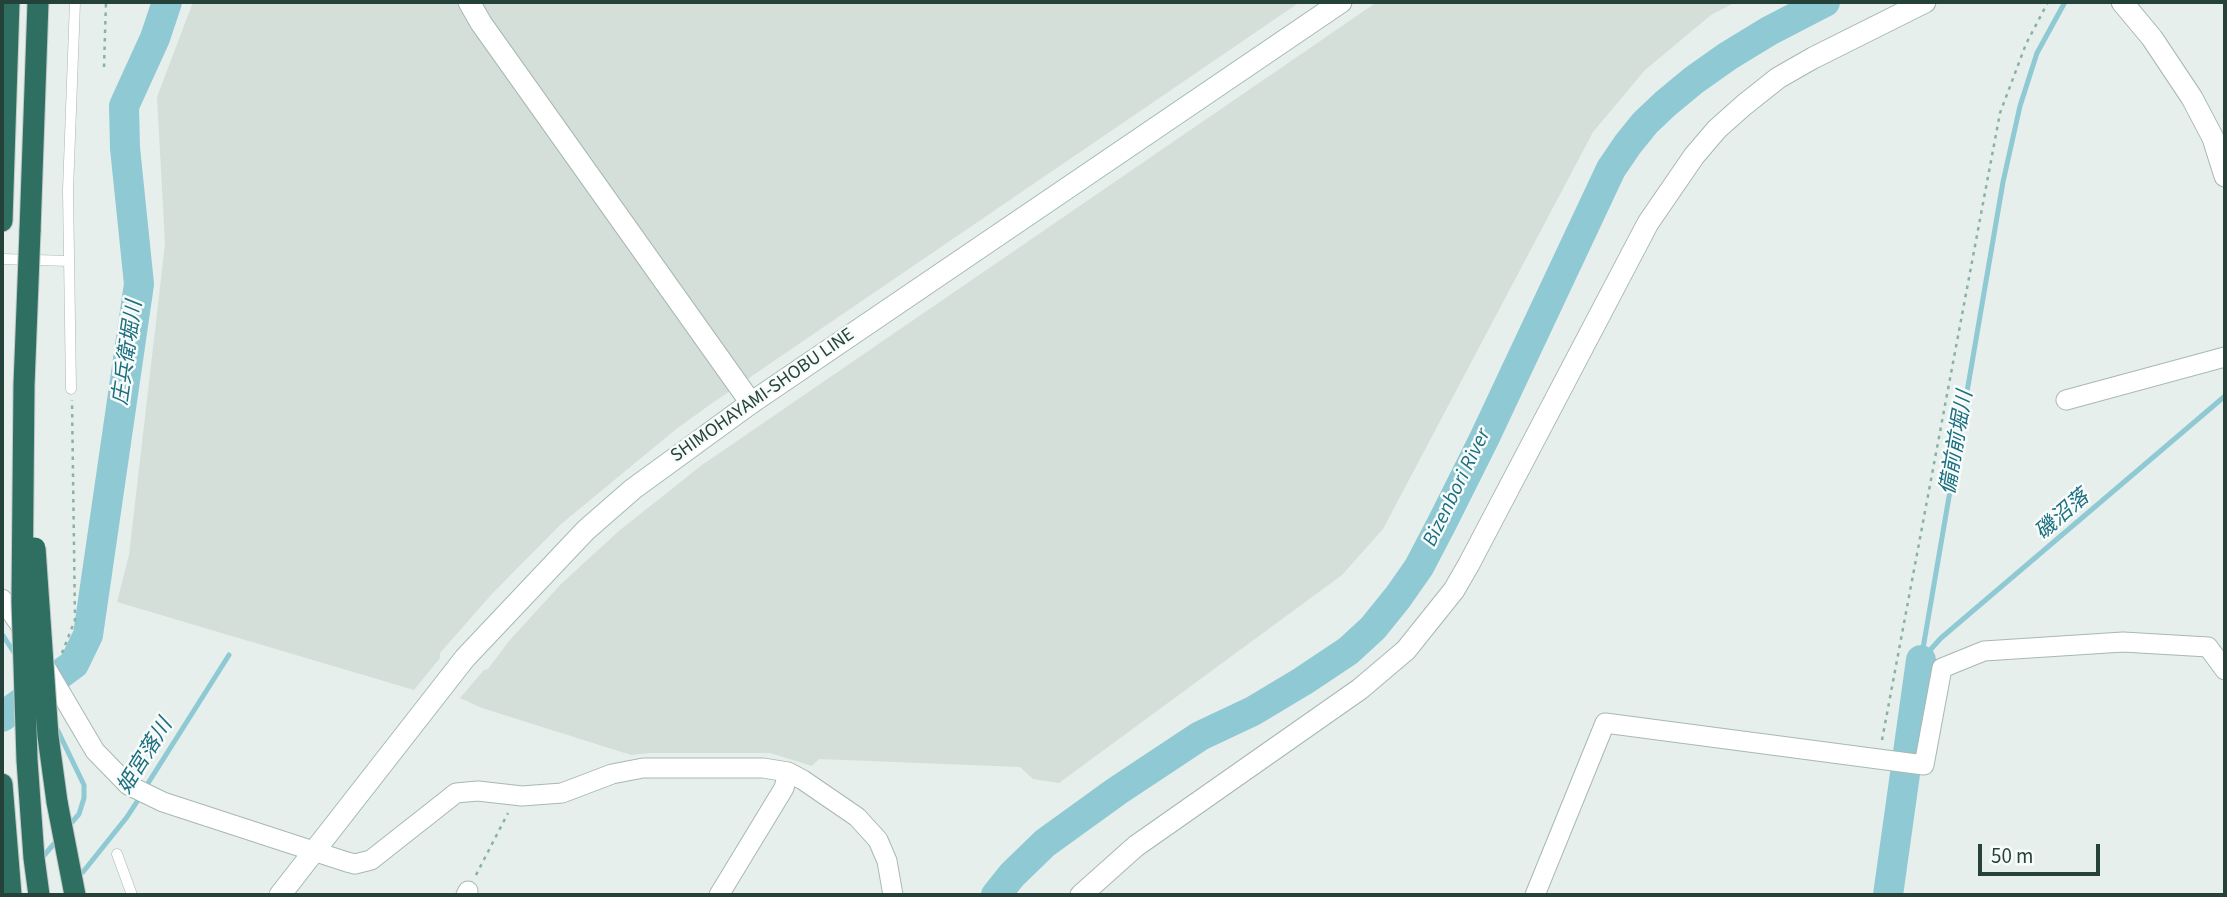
<!DOCTYPE html>
<meta charset="utf-8">
<style>
body{margin:0}
#map{position:relative;width:2227px;height:897px;overflow:hidden;background:#e6efeb;font-family:"Source Sans 3",sans-serif}
canvas{display:block}
.frame{position:absolute;inset:0;border:4px solid #24423a;pointer-events:none}
.scale{position:absolute;left:1978px;top:844px;width:122px;height:32px;box-sizing:border-box;border:4px solid #24423a;border-top:0;padding-left:9px;font-size:21px;line-height:24px;white-space:nowrap;color:#24423a;-webkit-text-stroke:5px #f7fbf9;paint-order:stroke}
</style>
<div id="map">
<canvas width="2227" height="897"></canvas>
<div class="frame"></div>
<div class="scale">50 m</div>
</div>
<script>
const ctx = document.querySelector('canvas').getContext('2d');
ctx.lineJoin = 'round';
function fill(path, color) { ctx.fillStyle = color; ctx.fill(path, 'evenodd'); }
const shape = rows => new Path2D(rows.map(r => 'M' + r).join(''));
function stroke(path, color, width, dash) { ctx.strokeStyle = color; ctx.lineWidth = width; ctx.lineCap = dash ? 'butt' : 'round'; ctx.setLineDash(dash || []); ctx.stroke(path); }
function write(font, color, halo, rows, align = 'center') {
  ctx.font = font + ' "Source Sans 3","Noto Sans JP",sans-serif'; ctx.lineWidth = 5; ctx.setLineDash([]); ctx.textBaseline = 'middle'; ctx.strokeStyle = halo; ctx.fillStyle = color; for (const [text, x, y, turn = 0] of rows) {
    ctx.save(); ctx.translate(x, y); ctx.rotate((+turn || 0) * Math.PI / 180); ctx.textAlign = isNaN(turn) ? turn : align; if (halo) ctx.strokeText(text, 0, 0); ctx.fillText(text, 0, 0); ctx.restore();
  }
}
const built = shape([
 [193,2,1300,2,708,406,675,430,560,525,491,595,440,653,440,658,414,690,117,602,129,555,165,244,157,97],
 [1377,2,1736,2,1711,15,1645,70,1593,132,1383,529,1342,575,1059,783,1033,779,1020,767,819,759,812,766,770,753,650,753,631,755,482,708,460,698,484,670,488,669,509,641,561,584,620,530,702,465]
]);
const stream = shape([
 [2,634,15,654],
 [1921,660,2003,182,2020,106,2037,53,2065,2],
 [1921,660,1941,638,2225,396],
 [56,727,84,785,84,798,79,814,67,828],
 [145,788,229,655],
 [40,860,59,838],
 [83,872,127,817,140,797]
]);
const river = shape([
 [2,717,74,664,88,635,139,284,125,148,124,106,155,38,167,2],
 [996,895,1012,875,1045,843,1117,791,1200,736,1253,711,1303,681,1348,651,1373,628,1398,597,1419,567,1443,521,1484,439,1611,169,1628,144,1645,123,1665,104,1694,80,1728,56,1769,31,1825,2],
 [1888,895,1921,660]
]);
const path = shape([
 [104,67,106,2],
 [62,653,75,620,72,400],
 [1882,740,2000,113,2026,44,2048,2],
 [476,875,508,813]
]);
const service = shape([
 [2,259,69,261],
 [71,389,68,190,75,2],
 [117,854,132,895]
]);
const minor = shape([
 [2066,400,2225,357],
 [2,599,25,632],
 [42,661,95,751,128,785,163,802,347,862,355,864,371,860,456,793,478,791,522,796,562,793,612,774,643,768,763,768,788,772,803,780,857,817,878,840,887,861,893,895],
 [466,895,468,891],
 [719,895,784,788,788,772],
 [1535,895,1605,723,1924,765,1942,668,1984,651,2123,642,2208,647,2225,670]
]);
const tertiary = shape([
 [469,2,481,23,751,403],
 [2122,2,2152,38,2192,98,2213,138,2225,176],
 [1081,895,1136,846,1360,689,1406,650,1454,590,1469,564,1648,223,1694,156,1717,129,1744,105,1778,78,1813,58,1925,2]
]);
const secondary = shape([
 [280,895,465,658,586,530,633,489,751,403,1341,2]
]);
const motorway = shape([
 [2,221,9,2],
 [30,231,38,2],
 [2,784,11,895],
 [57,802,75,895]
]);
const motorwayBridge = shape([
 [30,231,24,385,22,602,27,760,34,858,39,895],
 [35,548,48,736,57,802]
]);
const streetNames = [
 ["SHIMOHAYAMI-SHOBU LINE",763,396,-35]
];
const waterNames = [
 ["庄兵衛堀川",129,353,-82],
 ["備前前堀川",1958,443,-80],
 ["Bizenbori River",1458,488,-64],
 ["磯沼落",2063,516,-41],
 ["姫宮落川",146,757,-58]
];
fill(built, '#d4dfda');
stroke(stream, '#8ec9d4', 5);
stroke(river, '#8ec9d4', 30);
stroke(service, '#a8b8b2', 11);
stroke(minor, '#a8b8b2', 21);
stroke(tertiary, '#a8b8b2', 23);
stroke(secondary, '#a4bbb3', 23);
stroke(motorway, '#c2cac8', 23);
stroke(path, '#86b3a5', 2.5, [3.5, 5]);
stroke(service, '#fff', 10);
stroke(minor, '#fff', 19);
stroke(tertiary, '#fff', 21);
stroke(secondary, '#fff', 21);
stroke(motorway, '#2f6f62', 21);
stroke(motorwayBridge, '#c2cac8', 23, []);
stroke(motorwayBridge, '#2f6f62', 21);
write('19px', '#24423a', '#f7fbf9', streetNames);
write('italic 21px', '#1c6f80', '#f7fbf9', waterNames);
</script>
